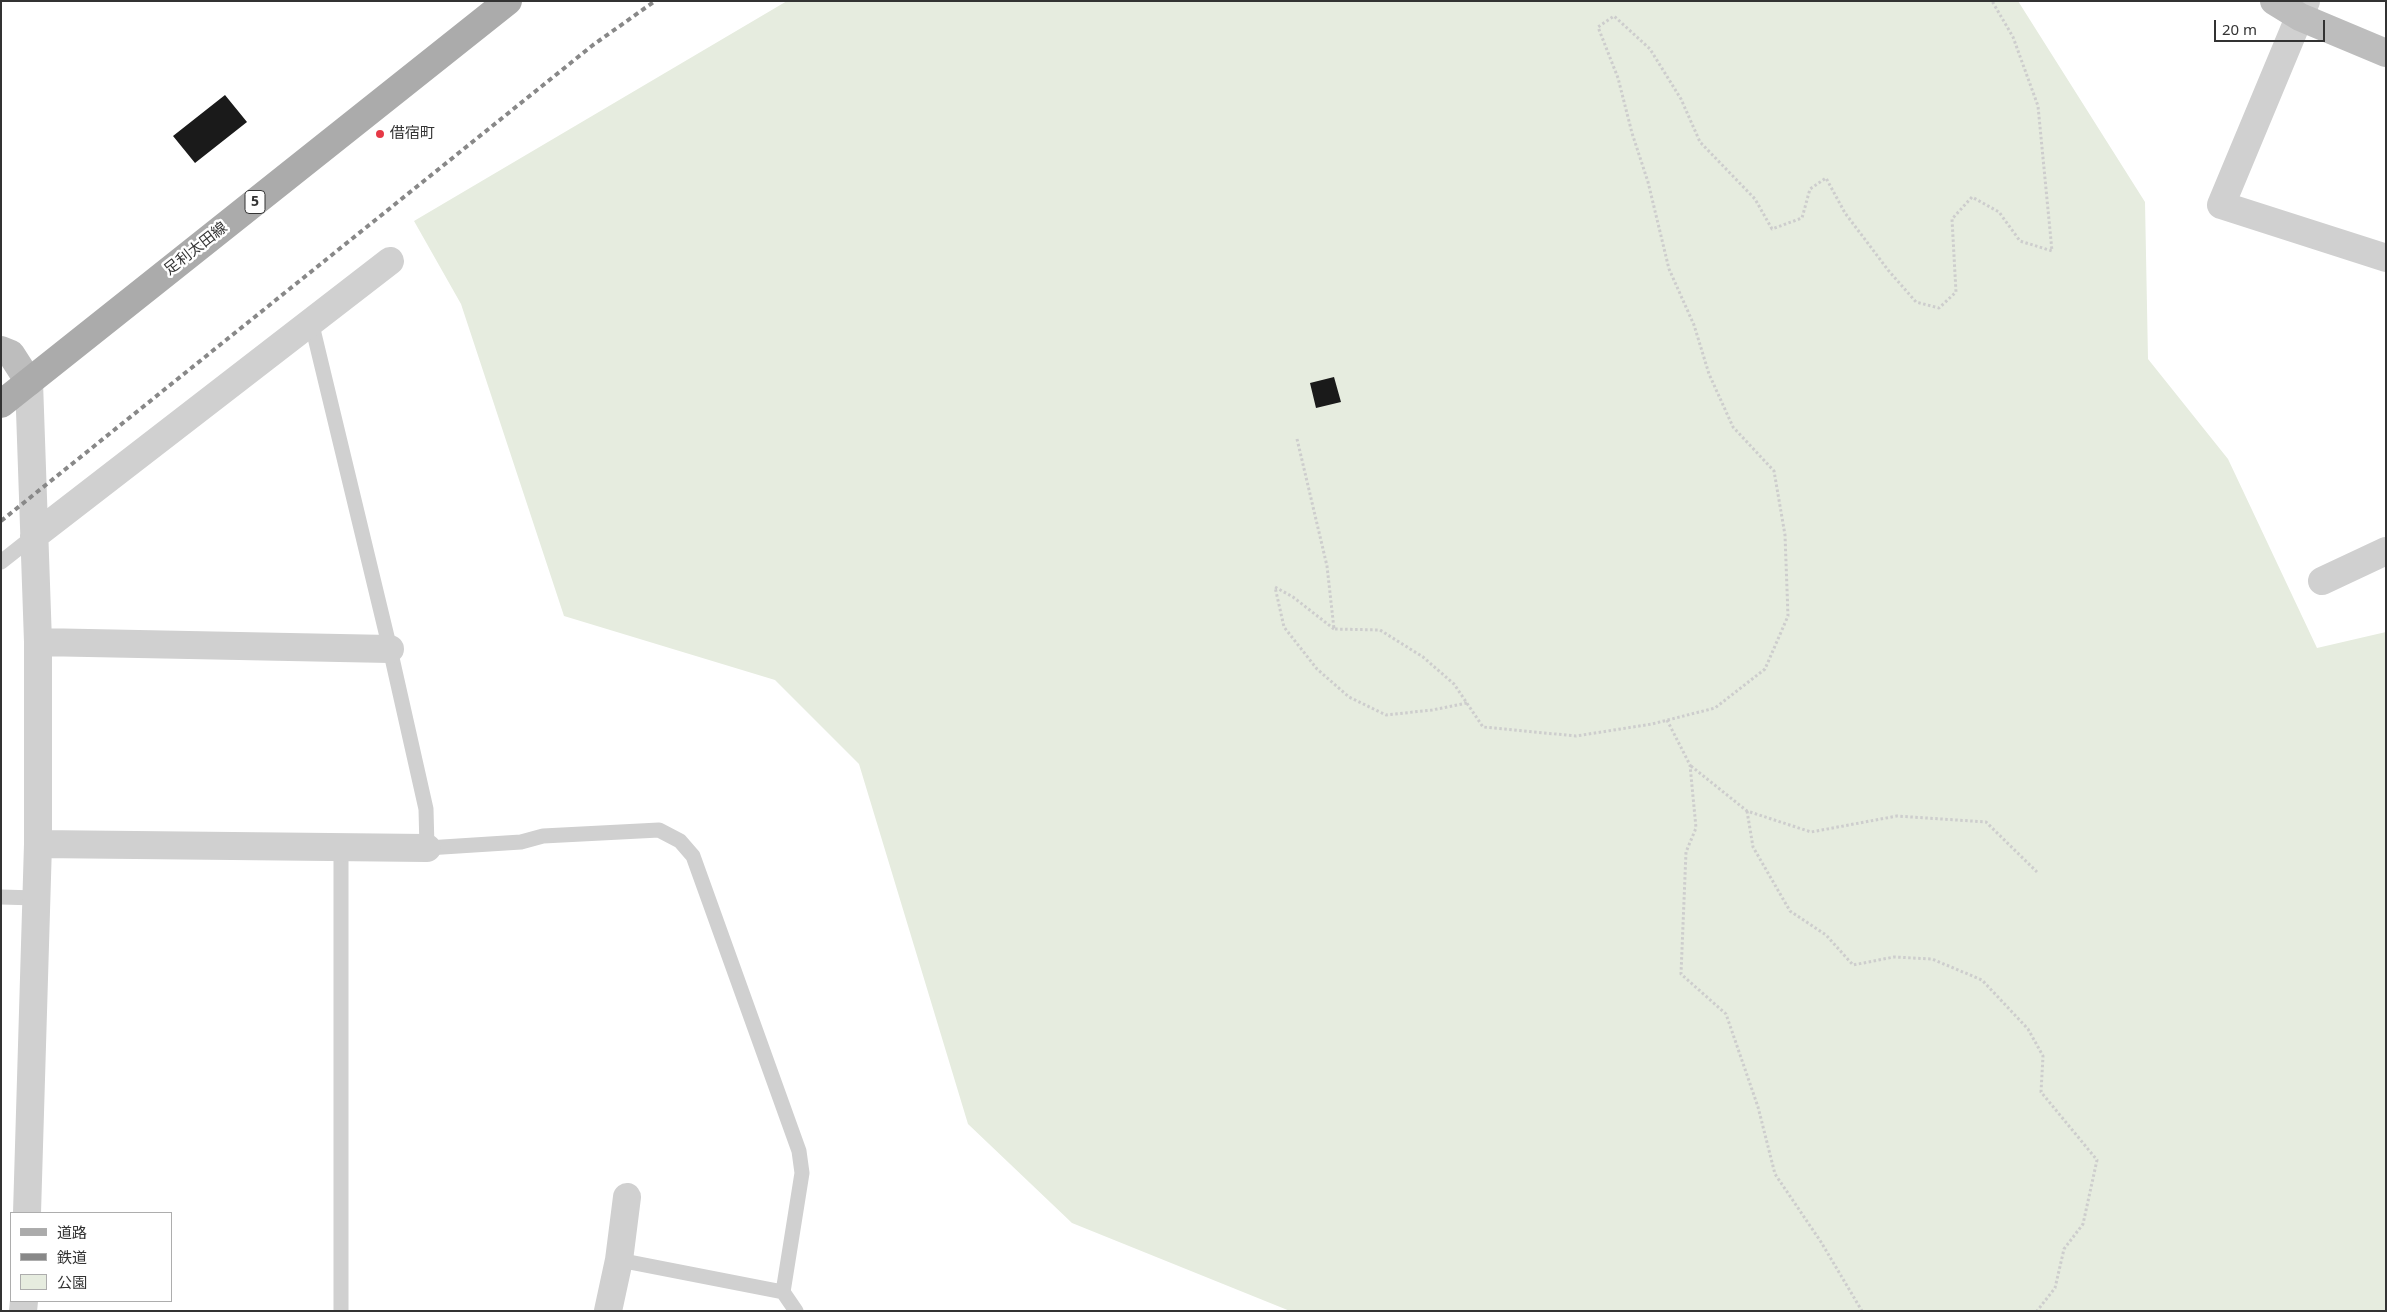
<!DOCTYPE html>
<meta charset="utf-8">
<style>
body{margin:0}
#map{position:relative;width:2387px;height:1312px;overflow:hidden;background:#fff;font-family:"Noto Sans","Noto Sans JP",sans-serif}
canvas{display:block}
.frame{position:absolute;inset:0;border:2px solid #333;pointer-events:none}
.legend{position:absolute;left:10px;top:1212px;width:162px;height:90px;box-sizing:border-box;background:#fff;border:1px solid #adadad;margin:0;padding:6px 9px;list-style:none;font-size:15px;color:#333}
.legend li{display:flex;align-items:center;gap:10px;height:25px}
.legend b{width:25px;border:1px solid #adadad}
.scale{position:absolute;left:2214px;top:20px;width:111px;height:22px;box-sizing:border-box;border:2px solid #333;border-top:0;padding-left:6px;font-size:15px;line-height:18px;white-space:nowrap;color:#333;-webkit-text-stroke:4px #fff;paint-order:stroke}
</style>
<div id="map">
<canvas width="2387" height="1312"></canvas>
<div class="frame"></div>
<ul class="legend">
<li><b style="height:6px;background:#ababab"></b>道路</li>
<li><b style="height:6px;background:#888"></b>鉄道</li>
<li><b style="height:14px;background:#e6ecdf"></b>公園</li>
</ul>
<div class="scale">20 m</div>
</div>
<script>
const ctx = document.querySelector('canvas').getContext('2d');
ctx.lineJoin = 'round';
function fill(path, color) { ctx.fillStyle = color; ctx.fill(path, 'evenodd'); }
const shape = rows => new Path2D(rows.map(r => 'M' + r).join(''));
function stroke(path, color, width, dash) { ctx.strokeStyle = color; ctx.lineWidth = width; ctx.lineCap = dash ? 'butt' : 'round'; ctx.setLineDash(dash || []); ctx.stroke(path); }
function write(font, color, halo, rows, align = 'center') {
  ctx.font = font + ' "Noto Sans","Noto Sans JP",sans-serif'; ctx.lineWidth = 5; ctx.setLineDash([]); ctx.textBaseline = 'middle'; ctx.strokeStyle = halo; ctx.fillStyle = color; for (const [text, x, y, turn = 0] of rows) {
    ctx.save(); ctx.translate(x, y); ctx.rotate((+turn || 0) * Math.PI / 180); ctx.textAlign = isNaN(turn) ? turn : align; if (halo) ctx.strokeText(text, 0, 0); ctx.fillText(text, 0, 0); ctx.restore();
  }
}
const green = shape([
 [787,1,2018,1,2145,202,2148,359,2228,459,2317,648,2386,632,2386,1311,1290,1311,1072,1223,968,1124,859,764,775,680,564,616,461,304,414,221]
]);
const building = shape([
 [225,95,247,122,195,163,173,136],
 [1334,377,1341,402,1316,408,1310,383]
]);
const path = shape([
 [1297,439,1327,566,1334,629,1380,630,1423,657,1454,684,1483,727,1576,736,1652,724,1715,708,1765,669,1788,616,1785,535,1774,471,1733,427,1709,374,1694,325,1669,269,1648,182,1632,133,1618,78,1598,27,1614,16,1650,49,1681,99,1700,142,1755,199,1772,229,1802,218,1810,189,1826,178,1845,213,1888,270,1916,302,1939,308,1956,292,1952,219,1972,197,1999,212,2020,241,2052,251,2038,106,2013,37,1992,1],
 [1334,629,1293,597,1275,587,1284,627,1317,669,1349,697,1386,715,1432,710,1467,703],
 [1667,720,1690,765,1696,828,1686,852,1681,974,1726,1014,1758,1107,1775,1174,1821,1242,1862,1311],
 [1691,766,1747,811,1811,832,1897,816,1986,822,2037,872],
 [1747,811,1753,847,1790,911,1826,935,1853,965,1894,957,1932,959,1982,980,2028,1029,2043,1056,2041,1092,2097,1160,2083,1224,2064,1249,2055,1288,2037,1311]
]);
const lane = shape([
 [311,321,390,649,426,809,427,848,521,842,543,836,659,830,680,841,693,856,799,1151,802,1173,783,1292],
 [1,562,34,536],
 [341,848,341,1311],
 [1,897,36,898],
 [619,1260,783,1292,796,1311]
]);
const street = shape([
 [2306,1,2221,205,2386,258],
 [34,536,390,261],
 [2322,581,2386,551],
 [38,642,390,649],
 [38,844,427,848],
 [27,1213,38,844,38,642,29,382],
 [23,1311,24,1301],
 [608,1311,619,1260,627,1197]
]);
const secondary = shape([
 [2274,1,2300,17,2386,53],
 [1,350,11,354,29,382]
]);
const primary = shape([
 [1,404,508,1]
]);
const rail = shape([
 [1,521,593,45,655,1]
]);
const markers = [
 [380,134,5,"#e63946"]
];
const shields = [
 [255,202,20]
];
const shieldNames = [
 ["5",255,202]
];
const poiNames = [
 ["借宿町",390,134]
];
const streetNames = [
 ["足利太田線",196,249,-38]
];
fill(green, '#e6ecdf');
fill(building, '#1a1a1a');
stroke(path, '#cdcdcd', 3, [2.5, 2.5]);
stroke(lane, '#d0d0d0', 15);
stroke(street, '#d0d0d0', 28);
stroke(secondary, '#bdbdbd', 28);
stroke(primary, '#ababab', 28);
stroke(rail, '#888', 4, [5, 4]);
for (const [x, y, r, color] of markers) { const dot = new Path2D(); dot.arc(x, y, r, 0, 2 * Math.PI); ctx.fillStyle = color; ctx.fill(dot); stroke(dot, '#fff', 2); }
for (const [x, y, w] of shields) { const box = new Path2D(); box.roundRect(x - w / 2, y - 11.5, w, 23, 4); ctx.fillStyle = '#fff'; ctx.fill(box); stroke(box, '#333', 1); }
write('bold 14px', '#333', null, shieldNames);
write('15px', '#333', '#fff', poiNames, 'left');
write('15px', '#333', '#fff', streetNames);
</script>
